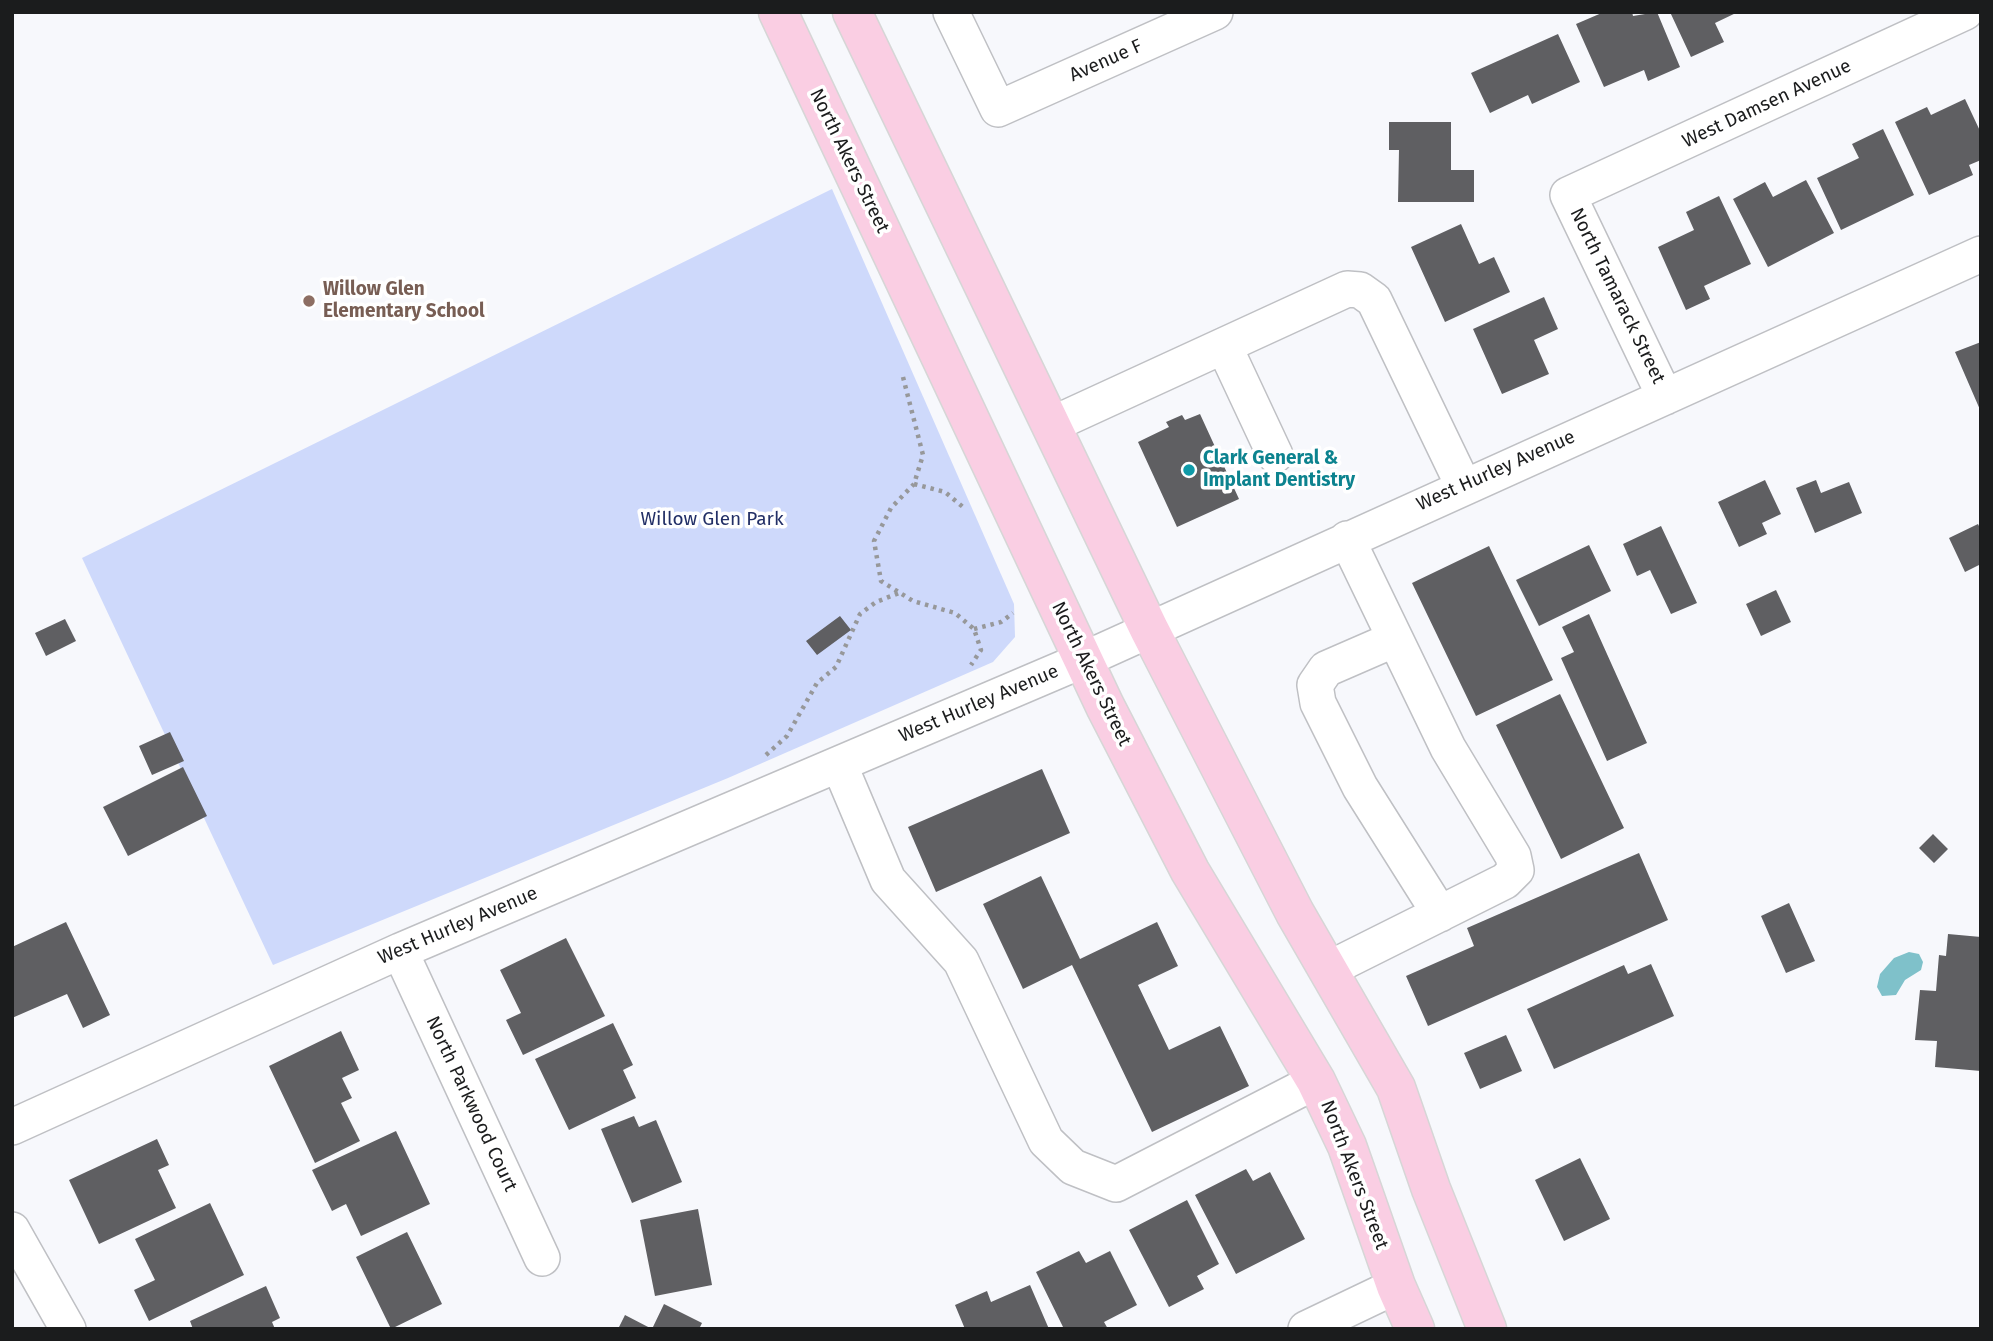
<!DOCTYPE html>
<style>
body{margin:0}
#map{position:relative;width:1993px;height:1341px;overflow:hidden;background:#f7f8fc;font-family:"Fira Sans",sans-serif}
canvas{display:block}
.frame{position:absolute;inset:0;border:14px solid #1b1c1d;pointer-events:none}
</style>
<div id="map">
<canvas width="1993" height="1341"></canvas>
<div class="frame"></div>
</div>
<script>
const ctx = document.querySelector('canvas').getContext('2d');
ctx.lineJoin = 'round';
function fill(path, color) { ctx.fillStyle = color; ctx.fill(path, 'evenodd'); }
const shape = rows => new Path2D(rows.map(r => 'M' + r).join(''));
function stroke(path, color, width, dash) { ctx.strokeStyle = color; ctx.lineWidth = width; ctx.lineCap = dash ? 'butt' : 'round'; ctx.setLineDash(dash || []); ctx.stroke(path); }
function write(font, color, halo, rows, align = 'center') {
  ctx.font = font + ' "Fira Sans",sans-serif'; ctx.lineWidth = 7; ctx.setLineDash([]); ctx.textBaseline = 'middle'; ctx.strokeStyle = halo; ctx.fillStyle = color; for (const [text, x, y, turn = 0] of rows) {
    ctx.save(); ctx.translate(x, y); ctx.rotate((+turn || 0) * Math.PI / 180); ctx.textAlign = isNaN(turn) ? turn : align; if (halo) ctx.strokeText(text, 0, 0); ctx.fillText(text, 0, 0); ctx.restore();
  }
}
const green = shape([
 [832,189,1014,604,1015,637,993,662,728,778,273,965,82,558]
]);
const water = shape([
 [1909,952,1919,954,1923,962,1921,970,1905,980,1896,995,1882,996,1877,987,1880,974,1894,958]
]);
const building = shape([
 [1604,12,1632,12,1633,16,1657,12,1680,67,1648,81,1644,70,1604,87,1576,24],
 [1670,12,1738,12,1715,23,1724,42,1691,57],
 [1558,34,1580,82,1532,104,1528,95,1490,113,1471,73],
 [1965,99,1981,133,1981,160,1969,165,1973,175,1929,195,1895,122,1927,107,1931,115],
 [1389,122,1451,122,1451,170,1474,170,1474,202,1398,202,1399,150,1389,150],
 [1883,129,1914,195,1841,230,1817,178,1859,158,1852,144],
 [1806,180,1834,233,1768,267,1733,199,1765,182,1773,197],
 [1719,196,1751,264,1704,286,1710,299,1686,310,1658,247,1694,230,1686,212],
 [1461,224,1479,264,1494,257,1510,292,1445,322,1411,247],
 [1544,297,1558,329,1534,340,1549,374,1502,394,1473,329],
 [1981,342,1981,412,1955,352],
 [1200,414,1239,499,1177,527,1138,442,1169,427,1166,422,1182,415,1185,420],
 [1765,480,1781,514,1762,523,1767,534,1739,547,1718,502],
 [1816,480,1821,493,1849,482,1862,513,1815,533,1796,488],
 [1978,524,1981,530,1981,564,1965,572,1949,538],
 [1661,526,1697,603,1671,614,1650,570,1637,576,1623,544],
 [1589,545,1611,591,1539,626,1516,580],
 [1489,546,1553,680,1476,716,1412,583],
 [1776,590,1791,622,1761,636,1746,604],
 [1589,614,1647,743,1607,761,1561,658,1574,652,1562,627],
 [840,616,851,630,817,655,806,641],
 [65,619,76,641,46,656,35,633],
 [1560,694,1624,828,1561,859,1496,725],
 [170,732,184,761,152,775,139,746],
 [183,767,207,816,128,856,103,807],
 [1042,769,1070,833,936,892,908,827],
 [1933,834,1948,849,1934,863,1919,848],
 [1639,853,1668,920,1428,1026,1406,976,1474,946,1467,928],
 [1041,876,1080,959,1157,922,1178,966,1138,985,1169,1050,1220,1026,1249,1086,1152,1132,1072,965,1023,989,983,904],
 [1789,903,1815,961,1786,973,1761,916],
 [66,922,110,1015,83,1028,67,994,12,1018,12,947],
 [1948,934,1981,937,1981,1071,1935,1067,1937,1041,1915,1040,1920,990,1936,991,1939,955,1946,956],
 [566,938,605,1016,523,1055,506,1020,521,1013,500,970],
 [1651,964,1674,1016,1554,1069,1527,1009,1624,965,1628,974],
 [613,1023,633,1065,623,1070,636,1098,569,1130,535,1059],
 [341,1031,359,1070,342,1078,352,1098,341,1103,360,1141,315,1163,269,1066],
 [1506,1035,1522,1071,1480,1089,1464,1053],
 [634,1116,639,1127,656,1120,682,1182,632,1203,601,1129],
 [396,1131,430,1204,361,1236,346,1204,332,1211,312,1170],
 [157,1139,169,1165,158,1170,176,1208,99,1244,69,1180],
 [1580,1158,1610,1219,1564,1241,1535,1180],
 [1246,1169,1253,1181,1270,1172,1305,1239,1236,1274,1195,1195],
 [1187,1200,1219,1264,1197,1276,1204,1289,1169,1307,1129,1230],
 [210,1203,244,1275,149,1321,134,1290,155,1280,135,1239],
 [698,1209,712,1285,655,1296,640,1220],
 [407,1232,442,1304,391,1329,356,1257],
 [1079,1251,1086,1263,1110,1251,1137,1305,1104,1322,1108,1329,1064,1329,1036,1272],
 [1030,1285,1049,1329,965,1329,955,1305,987,1291,991,1302],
 [266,1286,280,1318,272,1322,275,1329,193,1329,190,1321],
 [664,1304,702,1323,699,1329,618,1329,625,1315,652,1329]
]);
const path = shape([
 [903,377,923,455,914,484,891,508,874,541,881,581,913,601,955,613,974,629,981,650,971,665],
 [914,484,945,492,963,507],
 [974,629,1001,622,1013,613],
 [766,755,787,736,817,683,836,667,860,614,876,602,899,593]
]);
const minor = shape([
 [951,12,998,109,1215,12],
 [1224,346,1275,455],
 [1665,397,1568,195,1965,12],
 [1051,425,1347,289,1360,290,1374,300,1463,485],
 [1395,639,1326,669,1315,685,1318,703,1360,787,1440,914],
 [839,764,888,880,961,961,1046,1141,1073,1167,1116,1184,1316,1081],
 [400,951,542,1258],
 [1327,970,1505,881,1516,870,1513,856,1448,748,1347,539],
 [12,1127,400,951,1083,660,1981,254],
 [12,1230,68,1329],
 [1306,1329,1396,1286]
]);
const major = shape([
 [778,12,1105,706,1190,871,1316,1081,1347,1146,1396,1286,1415,1329],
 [852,12,1149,629,1295,913,1396,1088,1431,1189,1487,1329]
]);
const markers = [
 [309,301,7,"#8d6e63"],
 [1189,470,7,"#0f9aa8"]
];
const streetNames = [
 ["Avenue F",1106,61,-24],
 ["West Damsen Avenue",1767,104,-25],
 ["North Akers Street",849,161,64],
 ["North Tamarack Street",1617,296,64],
 ["West Hurley Avenue",1496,471,-24],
 ["North Akers Street",1091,674,64],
 ["West Hurley Avenue",979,704,-23],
 ["West Hurley Avenue",458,926,-23],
 ["North Parkwood Court",471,1104,65],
 ["North Akers Street",1354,1175,69]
];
const educationNames = [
 ["Willow Glen",323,290],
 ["Elementary School",323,312]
];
const cultureNames = [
 ["Clark General &",1203,459],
 ["Implant Dentistry",1203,481]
];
const parkNames = [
 ["Willow Glen Park",712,520]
];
fill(green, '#ced9fb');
fill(water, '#7fc1ca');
fill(building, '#5f5f62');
stroke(minor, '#bfc0c4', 38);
stroke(major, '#d6d6d6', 41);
stroke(path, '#97989a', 4.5, [3.5, 5]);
stroke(minor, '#fff', 35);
stroke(major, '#facee3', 38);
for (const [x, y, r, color] of markers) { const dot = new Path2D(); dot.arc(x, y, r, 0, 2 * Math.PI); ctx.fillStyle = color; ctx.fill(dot); stroke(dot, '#fff', 2.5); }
write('19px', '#1b1c1d', '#fff', streetNames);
write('bold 19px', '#785e54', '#fff', educationNames, 'left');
write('bold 19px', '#0d838f', '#fff', cultureNames, 'left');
write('19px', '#222f66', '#fff', parkNames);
</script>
